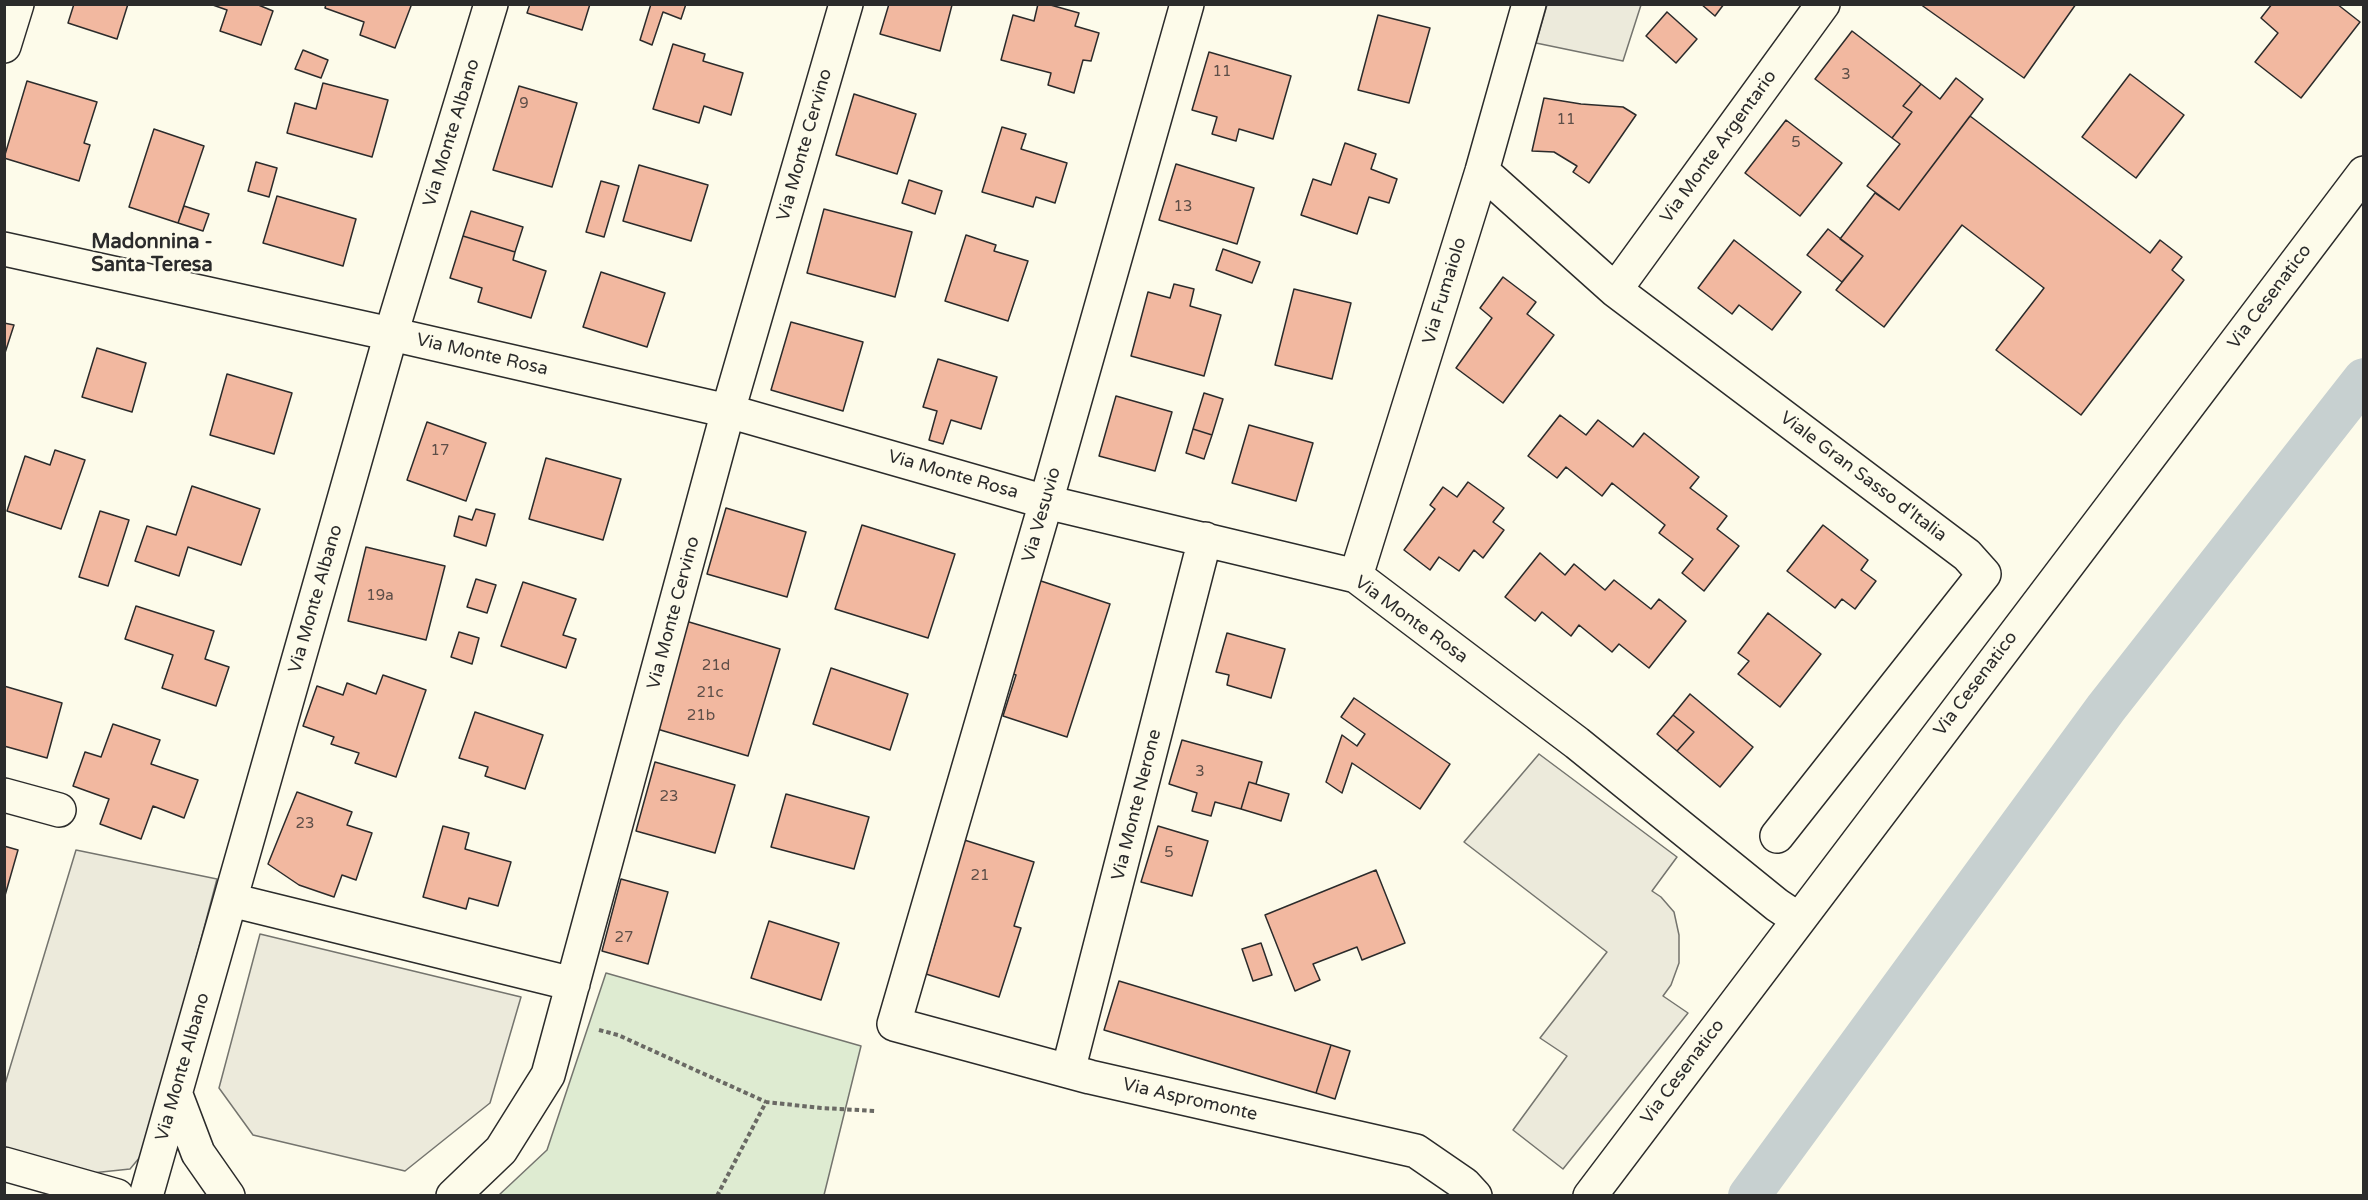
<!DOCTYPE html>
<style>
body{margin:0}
#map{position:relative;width:2368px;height:1200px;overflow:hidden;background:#fdfbea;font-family:"Varela Round",sans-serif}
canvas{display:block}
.frame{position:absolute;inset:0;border:6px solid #2b2b2b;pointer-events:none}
</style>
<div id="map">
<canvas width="2368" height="1200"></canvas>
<div class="frame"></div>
</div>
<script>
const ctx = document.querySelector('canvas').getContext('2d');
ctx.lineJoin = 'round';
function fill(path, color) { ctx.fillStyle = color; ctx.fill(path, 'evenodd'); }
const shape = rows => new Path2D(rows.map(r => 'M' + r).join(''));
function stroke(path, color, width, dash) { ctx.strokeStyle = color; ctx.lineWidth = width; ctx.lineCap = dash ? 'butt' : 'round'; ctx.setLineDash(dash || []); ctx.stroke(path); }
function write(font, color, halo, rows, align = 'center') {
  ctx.font = font + ' "Varela Round",sans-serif'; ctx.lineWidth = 4.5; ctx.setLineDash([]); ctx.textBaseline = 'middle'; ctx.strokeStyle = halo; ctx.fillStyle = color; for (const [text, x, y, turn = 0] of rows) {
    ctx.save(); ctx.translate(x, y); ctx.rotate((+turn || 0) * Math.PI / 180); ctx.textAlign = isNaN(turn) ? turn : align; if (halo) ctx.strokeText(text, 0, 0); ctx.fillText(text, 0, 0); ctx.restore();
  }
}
const green = shape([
 [606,973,861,1046,824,1195,499,1195,547,1150,606,973]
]);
const parking = shape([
 [1547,5,1547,4,1641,5,1623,61,1536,43,1547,5],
 [1539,754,1677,857,1652,891,1661,897,1674,912,1679,935,1679,963,1671,985,1663,996,1688,1013,1563,1169,1513,1130,1567,1056,1540,1038,1607,952,1464,842,1539,754],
 [76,850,217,879,145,1151,130,1169,92,1173,5,1148,5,1084,76,850],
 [260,934,521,997,490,1103,405,1171,253,1135,219,1088,260,934]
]);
const canal = shape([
 [1749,1196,2106,708,2364,379]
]);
const building = shape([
 [74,4,128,4,117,39,68,23,74,4],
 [210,4,256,4,273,11,261,45,220,31,227,10,210,4],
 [326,4,408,4,411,6,395,48,360,35,364,22,325,8,326,4],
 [530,4,590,4,582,30,527,13,530,4],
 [651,4,686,4,681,19,663,12,652,45,640,40,651,4],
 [889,4,952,5,940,51,880,34,889,4],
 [1038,4,1047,4,1079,13,1075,26,1099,33,1091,61,1083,60,1074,93,1048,85,1051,73,1001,60,1013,15,1034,21,1038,4],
 [1701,4,1724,4,1715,16,1701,4],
 [1920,4,2076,4,2024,78,1920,4],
 [2272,4,2337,4,2360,22,2301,98,2255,62,2278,33,2261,18,2272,4],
 [1667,12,1697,39,1676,63,1646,36,1667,12],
 [1378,15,1430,28,1409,103,1358,90,1378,15],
 [1852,31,1921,84,1903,106,1912,112,1892,138,1815,79,1852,31],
 [673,44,705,54,703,61,743,73,731,115,704,106,699,123,653,109,673,44],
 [303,50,328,60,321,78,295,69,303,50],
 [1209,52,1291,76,1273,139,1239,129,1236,141,1212,134,1217,117,1192,110,1209,52],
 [2130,74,2184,115,2136,178,2082,137,2130,74],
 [1956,78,1983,99,1899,210,1867,186,1900,144,1892,138,1912,112,1903,106,1921,84,1940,99,1956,78],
 [27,81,97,102,84,143,90,145,79,181,4,158,27,81],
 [323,83,388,100,372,157,287,133,295,103,316,109,323,83],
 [519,86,577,103,552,187,493,170,519,86],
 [854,94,916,114,897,174,836,155,854,94],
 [1544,98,1581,104,1623,107,1636,115,1589,183,1573,172,1577,166,1554,152,1532,151,1544,98],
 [1970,116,2150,253,2160,240,2182,257,2172,270,2184,280,2081,415,1996,350,2044,288,1962,225,1884,327,1836,290,1863,256,1840,239,1875,193,1899,210,1970,116],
 [1786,120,1842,163,1800,216,1745,173,1786,120],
 [1002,127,1026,134,1021,149,1067,163,1055,203,1036,197,1033,207,982,192,1002,127],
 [154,129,204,146,178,223,129,207,154,129],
 [1345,143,1376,154,1371,169,1397,179,1389,203,1369,197,1357,234,1301,215,1313,179,1331,185,1345,143],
 [256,162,277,168,269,197,248,191,256,162],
 [1176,164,1254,188,1237,244,1159,220,1176,164],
 [639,165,708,185,691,241,623,221,639,165],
 [909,180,942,191,935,214,902,203,909,180],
 [601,181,619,186,604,237,586,232,601,181],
 [277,196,356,219,343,266,263,243,277,196],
 [184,206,209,214,203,231,178,223,184,206],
 [824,209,912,232,895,297,807,273,824,209],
 [471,211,523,227,515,252,463,236,471,211],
 [1828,229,1863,256,1842,282,1807,255,1828,229],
 [966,235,996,245,994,251,1028,261,1008,321,945,301,966,235],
 [463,236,515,252,513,260,546,271,531,318,478,302,482,288,450,278,463,236],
 [1734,240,1801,292,1772,330,1739,305,1732,314,1698,288,1734,240],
 [1223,249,1260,262,1252,283,1216,270,1223,249],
 [601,272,665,293,647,347,583,327,601,272],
 [1503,277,1536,302,1527,314,1554,335,1503,403,1456,368,1492,318,1480,308,1503,277],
 [1174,284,1194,289,1190,306,1221,315,1204,376,1131,356,1148,292,1170,298,1174,284],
 [1294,289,1351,303,1332,379,1275,365,1294,289],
 [791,322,863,342,843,411,771,390,791,322],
 [4,323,14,325,4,356,4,323],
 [97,348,146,363,132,412,82,397,97,348],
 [938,359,997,377,981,429,951,420,943,444,929,440,937,411,923,407,938,359],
 [227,374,292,393,274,454,210,435,227,374],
 [1204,393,1223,399,1212,435,1193,429,1204,393],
 [1116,396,1172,412,1155,471,1099,456,1116,396],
 [1560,415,1586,435,1598,420,1633,447,1644,433,1699,477,1690,488,1727,516,1717,529,1739,546,1704,591,1682,573,1693,559,1659,533,1665,525,1612,483,1602,496,1566,467,1557,478,1528,456,1560,415],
 [427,422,486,443,466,501,407,480,427,422],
 [1249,425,1313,443,1296,501,1232,483,1249,425],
 [1193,429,1212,435,1204,459,1186,453,1193,429],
 [55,450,85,460,61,529,7,511,25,456,50,465,55,450],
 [546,458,621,479,603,540,529,519,546,458],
 [1468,482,1504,508,1493,522,1504,530,1483,558,1474,550,1459,571,1439,557,1430,570,1404,550,1435,509,1430,505,1443,487,1457,497,1468,482],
 [192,486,260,509,241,565,188,547,179,576,135,561,147,526,176,535,192,486],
 [726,508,806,532,787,597,707,574,726,508],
 [476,509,495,514,486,546,454,536,459,516,472,520,476,509],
 [100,511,129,520,108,586,79,577,100,511],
 [862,525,955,554,928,638,835,609,862,525],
 [1823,525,1868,560,1861,570,1876,581,1855,609,1842,599,1835,608,1787,571,1823,525],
 [366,547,445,566,426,640,348,621,366,547],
 [1540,553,1565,575,1574,564,1605,590,1614,580,1651,609,1659,599,1686,621,1649,668,1619,644,1612,652,1579,625,1571,636,1542,612,1535,621,1505,597,1540,553],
 [476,579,496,585,487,613,467,607,476,579],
 [1038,580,1110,604,1067,737,1003,716,1016,675,1007,672,1038,580],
 [523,582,576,599,563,635,576,639,566,668,501,646,523,582],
 [136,606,214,631,205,659,229,667,216,706,162,688,173,655,125,639,136,606],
 [1768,613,1821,654,1780,707,1738,674,1749,661,1738,653,1768,613],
 [679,619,780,649,748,756,647,726,679,619],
 [459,632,479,638,472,664,451,657,459,632],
 [1227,633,1285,649,1271,698,1227,685,1229,675,1216,672,1227,633],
 [831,668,908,694,890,750,813,724,831,668],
 [383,675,426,690,396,777,355,763,359,753,331,744,334,737,303,726,317,686,343,695,347,683,376,694,383,675],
 [4,686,62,703,47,758,4,746,4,686],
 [1690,694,1753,747,1720,787,1677,751,1694,732,1673,715,1690,694],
 [1354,698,1450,764,1420,809,1352,763,1342,793,1326,782,1342,735,1357,746,1365,734,1341,717,1354,698],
 [475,712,543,735,525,789,485,776,488,767,459,758,475,712],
 [1673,715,1694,732,1677,751,1657,734,1673,715],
 [113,724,160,740,151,764,198,780,184,818,153,806,141,839,100,824,109,799,73,786,85,752,101,757,113,724],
 [1182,740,1262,762,1256,784,1249,782,1241,809,1215,802,1211,816,1192,811,1197,793,1169,784,1182,740],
 [655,762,735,785,715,853,636,831,655,762],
 [1249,782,1289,794,1281,821,1241,809,1249,782],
 [297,792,352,812,347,825,372,833,356,880,342,875,334,897,299,885,268,864,297,792],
 [786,794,869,817,854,869,771,847,786,794],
 [443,826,469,833,465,849,511,862,498,906,469,898,466,909,423,897,443,826],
 [1158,826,1208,841,1192,896,1141,882,1158,826],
 [958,838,1034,862,1014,926,1021,928,999,997,926,974,942,920,934,917,958,838],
 [4,846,18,850,4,899,4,846],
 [1376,870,1405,943,1362,960,1357,947,1313,964,1320,980,1295,991,1265,915,1376,870],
 [621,879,668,892,648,964,602,951,621,879],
 [769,921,839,943,821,1000,751,978,769,921],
 [1261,943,1272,975,1253,981,1242,949,1261,943],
 [1119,981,1331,1045,1316,1093,1104,1030,1119,981],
 [1331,1045,1350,1051,1335,1099,1316,1093,1331,1045]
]);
const path = shape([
 [599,1030,618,1035,766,1102],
 [717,1196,766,1102,821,1108,876,1111]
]);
const street = shape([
 [1187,4,1046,502,894,1024,1090,1077,1416,1151,1464,1184,1475,1196],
 [4,46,17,4],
 [1482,171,1615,290,1967,555,1984,574,1777,836],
 [4,249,391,334,728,411,1046,502,1356,576,1577,743,1777,905,1798,919],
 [1615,290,1823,4],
 [1356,576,1482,171,1529,4],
 [4,795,59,810],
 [231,900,573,984],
 [1068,1071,1205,539],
 [176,1095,198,1153,228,1196],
 [4,1164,117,1196],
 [146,1196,391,334,491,4],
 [453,1196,501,1150,548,1075,728,411,846,4]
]);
const secondary = shape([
 [1590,1196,2364,173]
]);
const numberNames = [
 ["11",1222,72],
 ["3",1846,75],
 ["9",524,104],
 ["11",1566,120],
 ["5",1796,143],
 ["13",1183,207],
 ["17",440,451],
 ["19a",380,596],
 ["21d",716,666],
 ["21c",710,693],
 ["21b",701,716],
 ["3",1200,772],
 ["23",669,797],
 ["23",305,824],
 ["5",1169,853],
 ["21",980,876],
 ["27",624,938]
];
const streetNames = [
 ["Via Monte Albano",452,133,-73],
 ["Via Monte Cervino",805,145,-74],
 ["Via Monte Argentario",1719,147,-54],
 ["Via Fumaiolo",1445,291,-73],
 ["Via Cesenatico",2270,297,-53],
 ["Via Monte Rosa",482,355,13],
 ["Via Monte Rosa",953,475,16],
 ["Viale Gran Sasso d'Italia",1863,477,37],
 ["Via Vesuvio",1042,515,-74],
 ["Via Monte Albano",316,599,-74],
 ["Via Monte Cervino",674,613,-75],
 ["Via Monte Rosa",1411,620,36],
 ["Via Cesenatico",1976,684,-53],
 ["Via Monte Nerone",1137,805,-76],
 ["Via Monte Albano",183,1067,-74],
 ["Via Cesenatico",1683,1072,-53],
 ["Via Aspromonte",1190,1100,13]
];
const neighbourhoodNames = [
 ["Madonnina -",152,243],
 ["Santa Teresa",152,266]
];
fill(green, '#deebd1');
stroke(green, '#74746e', 1.5);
fill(parking, '#eceadb');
stroke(parking, '#74746e', 1.5);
stroke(canal, '#c7d0d0', 42);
fill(building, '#f2b8a0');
stroke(building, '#2b2b2b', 1.5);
stroke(street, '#2b2b2b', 36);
stroke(secondary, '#2b2b2b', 36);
stroke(path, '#6a6964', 4, [4.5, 3]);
stroke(street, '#fdfbea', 33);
stroke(secondary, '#fdfbea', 33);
write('15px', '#5d4e48', null, numberNames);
write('18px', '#2b2b2b', '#fdfbea', streetNames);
write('bold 20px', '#2b2b2b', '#fdfbea', neighbourhoodNames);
</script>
